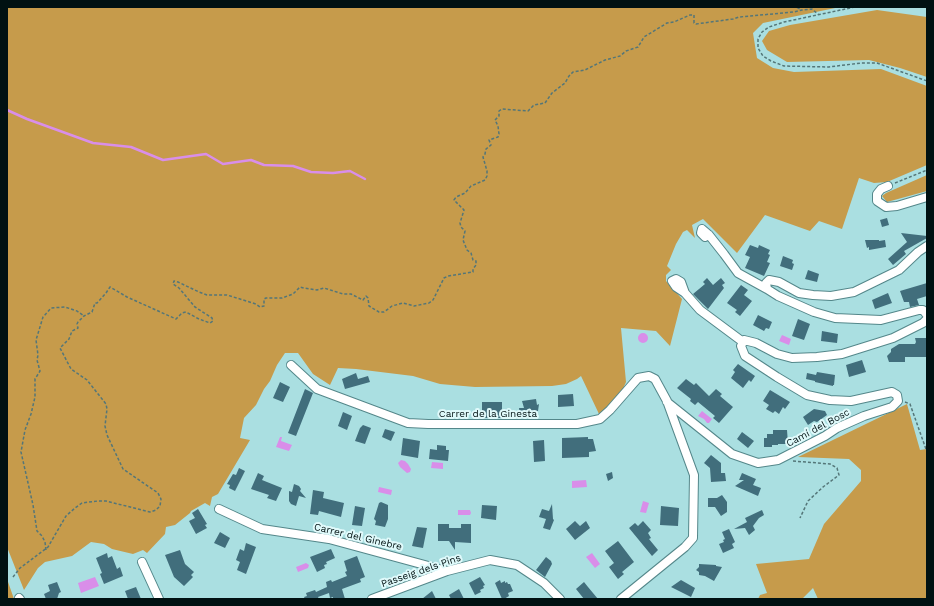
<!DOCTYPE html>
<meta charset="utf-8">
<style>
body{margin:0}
#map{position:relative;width:934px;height:606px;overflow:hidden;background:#aadfe1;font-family:"Work Sans",sans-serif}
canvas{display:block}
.frame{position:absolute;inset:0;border:8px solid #001112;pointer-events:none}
</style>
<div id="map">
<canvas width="934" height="606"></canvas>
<div class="frame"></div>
</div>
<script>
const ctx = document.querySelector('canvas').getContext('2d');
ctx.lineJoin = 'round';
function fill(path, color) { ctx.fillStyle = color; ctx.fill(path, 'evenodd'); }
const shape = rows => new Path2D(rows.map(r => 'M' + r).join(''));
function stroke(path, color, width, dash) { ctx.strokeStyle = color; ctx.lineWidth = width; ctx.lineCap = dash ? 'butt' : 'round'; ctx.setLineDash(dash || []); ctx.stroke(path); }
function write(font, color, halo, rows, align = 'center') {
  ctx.font = font + ' "Work Sans",sans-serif'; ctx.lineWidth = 4; ctx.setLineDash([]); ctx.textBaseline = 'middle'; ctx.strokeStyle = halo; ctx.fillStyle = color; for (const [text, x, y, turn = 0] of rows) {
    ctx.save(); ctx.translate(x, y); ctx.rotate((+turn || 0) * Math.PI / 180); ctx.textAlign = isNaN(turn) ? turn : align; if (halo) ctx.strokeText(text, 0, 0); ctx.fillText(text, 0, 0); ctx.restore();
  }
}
const green = shape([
 [7,7,840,7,763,23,753,33,757,58,773,68,794,72,881,69,927,86,927,165,887,182,874,183,859,178,842,229,819,221,810,231,765,215,737,253,703,219,692,225,695,238,687,230,683,232,676,244,667,266,671,270,666,275,666,281,682,299,670,346,656,331,621,328,626,382,622,391,610,406,599,414,581,376,577,379,566,384,552,386,475,387,440,384,413,376,356,369,338,368,330,385,313,374,298,353,285,353,277,365,270,381,264,389,256,405,244,418,240,438,250,440,218,494,212,497,210,506,205,503,191,511,190,513,175,525,166,527,165,534,147,553,143,550,133,554,112,549,104,544,91,542,72,556,45,562,38,568,24,590,7,547],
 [877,10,927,17,927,77,900,68,869,60,787,62,767,50,762,41,769,31,790,25],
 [927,175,927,191,887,202,882,196,886,193],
 [907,404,920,450,927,449,927,599,818,599,813,588,802,599,758,599,760,595,767,593,756,564,809,559,824,524,861,481,861,470,849,459,798,457],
 [7,579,14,599,7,599]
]);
const water = shape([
 '638 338a5 5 0 1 1 10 0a5 5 0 1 1-10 0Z',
 [782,335,791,339,789,345,779,341],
 [702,411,712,419,709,423,707,423,704,419,698,416],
 [280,437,282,437,281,441,292,445,289,451,276,447],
 [401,460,405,461,408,464,411,469,410,472,407,473,400,467,398,463],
 [432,462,443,463,443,469,431,468],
 [586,480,587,487,572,488,572,481],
 [379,487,392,490,391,495,378,492],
 [643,501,649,503,646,513,640,512],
 [458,510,470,510,471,513,470,515,458,515],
 [592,553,600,564,595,568,586,557],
 [306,563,309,565,308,568,298,572,296,567],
 [95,577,99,586,81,593,78,583]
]);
const stream = shape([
 [7,110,27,119,93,143,131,147,163,160,206,154,223,164,251,160,264,165,293,166,311,172,333,173,350,171,365,179]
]);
const building = shape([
 [887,218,889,225,882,227,880,220],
 [901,233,927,236,927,238,904,251,906,254,893,265,888,259,907,242],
 [865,240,879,240,879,241,885,240,886,247,869,250,869,247,867,248],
 [750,245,758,248,759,245,770,250,768,254,770,255,767,262,770,263,764,276,745,268,750,257,745,255],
 [783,256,793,260,792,263,794,264,792,270,780,266],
 [808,270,819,274,817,282,805,279],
 [707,278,713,285,721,278,725,283,722,285,724,288,708,309,693,294,705,284,703,282],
 [927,283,927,296,917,299,919,305,910,307,909,302,904,302,900,291],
 [741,285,748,290,744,295,752,301,740,316,735,312,737,310,727,303],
 [888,293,892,303,875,309,872,300],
 [758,315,772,322,769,329,766,328,764,331,753,325],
 [798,319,810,324,804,340,792,336],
 [822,331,838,334,837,343,821,341],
 [915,338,927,338,927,357,905,357,905,362,889,362,887,356,891,352,891,349,899,344,915,344,916,342],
 [862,360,866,372,849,377,846,365],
 [738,364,755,376,751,382,749,380,743,388,731,378,735,372,733,370],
 [817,372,835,375,834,385,833,385,833,386,815,382,815,381,806,379,807,373,816,375],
 [356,373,358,379,368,376,370,382,345,389,342,379],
 [686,379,694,385,696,383,709,396,716,389,722,394,720,396,733,407,719,423,713,418,715,416,698,402,695,405,690,401,691,399,677,388],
 [280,382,290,387,283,402,273,398],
 [305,389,313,393,296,436,288,433],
 [770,390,790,402,785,409,783,407,779,414,775,411,773,413,766,409,769,405,763,401],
 [573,394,574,406,558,407,558,395],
 [536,399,537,405,539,404,538,411,536,411,536,413,520,416,519,408,524,408,522,401],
 [482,402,502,402,502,418,482,418],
 [814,409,825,411,827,415,817,422,814,421,808,425,803,417],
 [343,412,352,416,347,430,338,426],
 [363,425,371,428,365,444,355,441,360,428],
 [385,429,395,432,391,441,382,437],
 [773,430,787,430,788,444,778,444,778,445,772,445,772,447,764,447,764,438,767,438,767,434,773,434],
 [742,432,754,441,748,448,737,439],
 [588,437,588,439,593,439,596,451,589,452,589,457,562,458,562,438],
 [403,438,420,441,418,458,401,455],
 [544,440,545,461,534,462,533,441],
 [437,445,446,446,446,450,449,450,448,461,429,459,430,449,437,450],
 [711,455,721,463,721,473,725,473,726,481,711,482,710,468,704,463],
 [239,468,245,471,235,491,229,488,230,485,227,484,233,474,236,475],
 [612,472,613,478,608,481,606,474],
 [258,473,264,476,262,480,282,488,276,501,267,498,269,495,251,489],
 [742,473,756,479,753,485,761,488,758,496,735,486,744,480,739,480],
 [294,484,299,486,301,489,300,491,306,498,299,496,296,506,291,504,289,501,289,491,292,492],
 [313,490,324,492,323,498,344,503,341,517,319,511,318,515,310,514],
 [722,495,727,502,727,512,721,516,715,507,708,507,708,498,717,498],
 [381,502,388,505,388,519,385,527,375,525,376,521,374,519,379,503],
 [552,504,553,519,554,520,550,530,543,528,546,519,539,517,542,509,549,511],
 [482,505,497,506,496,520,481,518],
 [355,506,365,508,362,526,352,525],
 [661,506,679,508,678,526,660,525],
 [198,509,207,524,205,525,207,528,196,534,189,521,195,518,192,513],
 [762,510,764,515,759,518,753,526,755,530,749,535,745,528,734,529,747,522,745,518],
 [575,521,580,526,586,521,590,528,575,540,566,529],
 [643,521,651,530,648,533,651,538,649,539,658,550,652,556,629,528,635,523,638,526],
 [438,524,449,524,449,528,461,528,461,524,471,524,471,543,455,542,455,550,449,541,438,541],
 [417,527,427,528,423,548,412,546],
 [729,529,735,542,732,544,734,548,723,553,719,544,724,542,723,540,725,539,722,532],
 [220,532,230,538,225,548,214,543],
 [618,541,634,562,622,572,624,574,618,579,609,567,614,563,605,551],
 [246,543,256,547,246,574,237,570,240,562,236,560,240,549,244,551],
 [331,549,335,558,326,562,327,564,324,565,325,568,317,572,310,557],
 [180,550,185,564,194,572,191,575,193,577,184,586,174,577,165,555],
 [107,553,108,558,112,556,117,569,120,567,123,576,104,584,100,574,102,573,96,558],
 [357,556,365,577,360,579,361,582,342,589,345,599,333,599,333,597,330,598,329,593,318,597,319,599,305,599,304,597,307,596,306,593,315,590,316,592,327,587,326,582,331,580,332,582,347,576,345,572,347,571,344,561],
 [546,557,551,561,552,564,545,577,536,570],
 [699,564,716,565,716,566,722,567,714,581,705,576,699,575,699,572,696,570,699,567],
 [480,577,485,585,483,586,484,588,480,590,481,592,475,595,469,583],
 [500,580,501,583,505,581,505,583,507,582,508,584,510,584,513,591,508,593,509,596,504,599,502,599,495,583],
 [681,580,695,588,691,597,671,587],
 [57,582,61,592,59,593,57,599,46,599,44,594,50,591,48,585],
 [584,582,588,587,598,599,584,599,576,589],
 [136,587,141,599,128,599,125,591],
 [459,589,464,599,451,599,449,595],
 [432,591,436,599,422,599]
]);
const path = shape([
 [787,7,796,7,802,10],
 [855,7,784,22,769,27,762,32,758,39,758,48,763,56,771,61,784,66,829,67,861,63,877,63,927,81],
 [895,183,927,170],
 [905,402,910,404,927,452],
 [793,461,830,464,837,468,839,475,823,487,808,501,800,518],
 [46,550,45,542,42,536,37,531,33,505,21,452,25,430,31,414,35,397,35,379,40,371,37,360,38,355,36,340,43,317,51,308,65,307,77,311,84,316],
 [13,577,20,568,48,547,66,516,75,508,82,503,98,501,106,501,150,512,156,510,160,506,161,499,158,493,123,469,107,435,105,426,107,409,106,404,87,380,71,369,60,348,69,339,72,331,78,328,77,324,78,322,84,316,92,312,95,303,97,303,106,293,110,287,127,297,176,319,182,313,186,312,199,319,210,323,213,321,212,318,195,307,179,288,173,284,174,281,178,282,199,292,207,295,227,295,256,304,260,307,264,306,264,299,266,298,282,298,293,294,300,287,304,288,317,290,324,288,343,294,351,294,363,300,366,296,368,298,369,306,379,312,384,312,392,306,403,303,414,306,429,303,433,300,444,278,448,276,473,272,473,269,476,265,476,261,473,260,471,253,467,250,463,240,465,231,461,227,460,223,464,210,454,200,456,197,465,193,471,186,485,180,487,176,487,171,483,157,485,154,486,149,491,145,489,140,498,137,499,134,498,126,495,120,499,116,499,111,502,109,528,111,534,105,545,103,552,93,565,83,569,76,573,72,585,70,605,60,620,56,626,51,638,47,644,37,667,23,674,22,690,15,694,15,694,23,696,24,733,19,739,17,794,12,802,10,812,9,819,15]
]);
const minor = shape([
 [888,186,881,189,877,194,877,201,886,207,897,206,927,197],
 [709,235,705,237,701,233,702,229,709,235,724,254,738,273,767,289],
 [927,246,918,252,899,270,854,292,831,296,813,295,799,293,779,282,769,280,766,283,767,289,778,296,814,312,835,318,881,320,919,310,923,310,927,315],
 [685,293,676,287,672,281,676,279,681,282,685,293,700,310,743,342],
 [291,365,317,389,408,423,428,424,577,424,600,419,610,410,638,378,649,376,655,379,667,401,694,475,693,538,685,547,621,599],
 [667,402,732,454,758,463,778,460,825,436,837,428,864,416,892,407,898,401,897,395,892,392,851,401,830,400,807,395,777,377,745,356,741,346,744,340,756,343,777,354,792,358,817,357,842,354,893,338,923,323,927,319],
 [219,509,262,529,329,539,447,571],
 [142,562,159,599],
 [19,598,20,599],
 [372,599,447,571,490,560,517,565,544,583,560,599]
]);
const streetNames = [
 ["Carrer de la Ginesta",488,414],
 ["Camí del Bosc",818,428,-28],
 ["Carrer del Ginebre",358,537,13],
 ["Passeig dels Pins",421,571,-19]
];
fill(green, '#c69b4b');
fill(water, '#d98ee9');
stroke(stream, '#d98ee9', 2.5);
fill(building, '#416e7c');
stroke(minor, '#54878a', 10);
stroke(path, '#547678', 1.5, [3, 2]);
stroke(minor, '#fff', 8);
write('10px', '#001112', '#e0fafb', streetNames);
</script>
